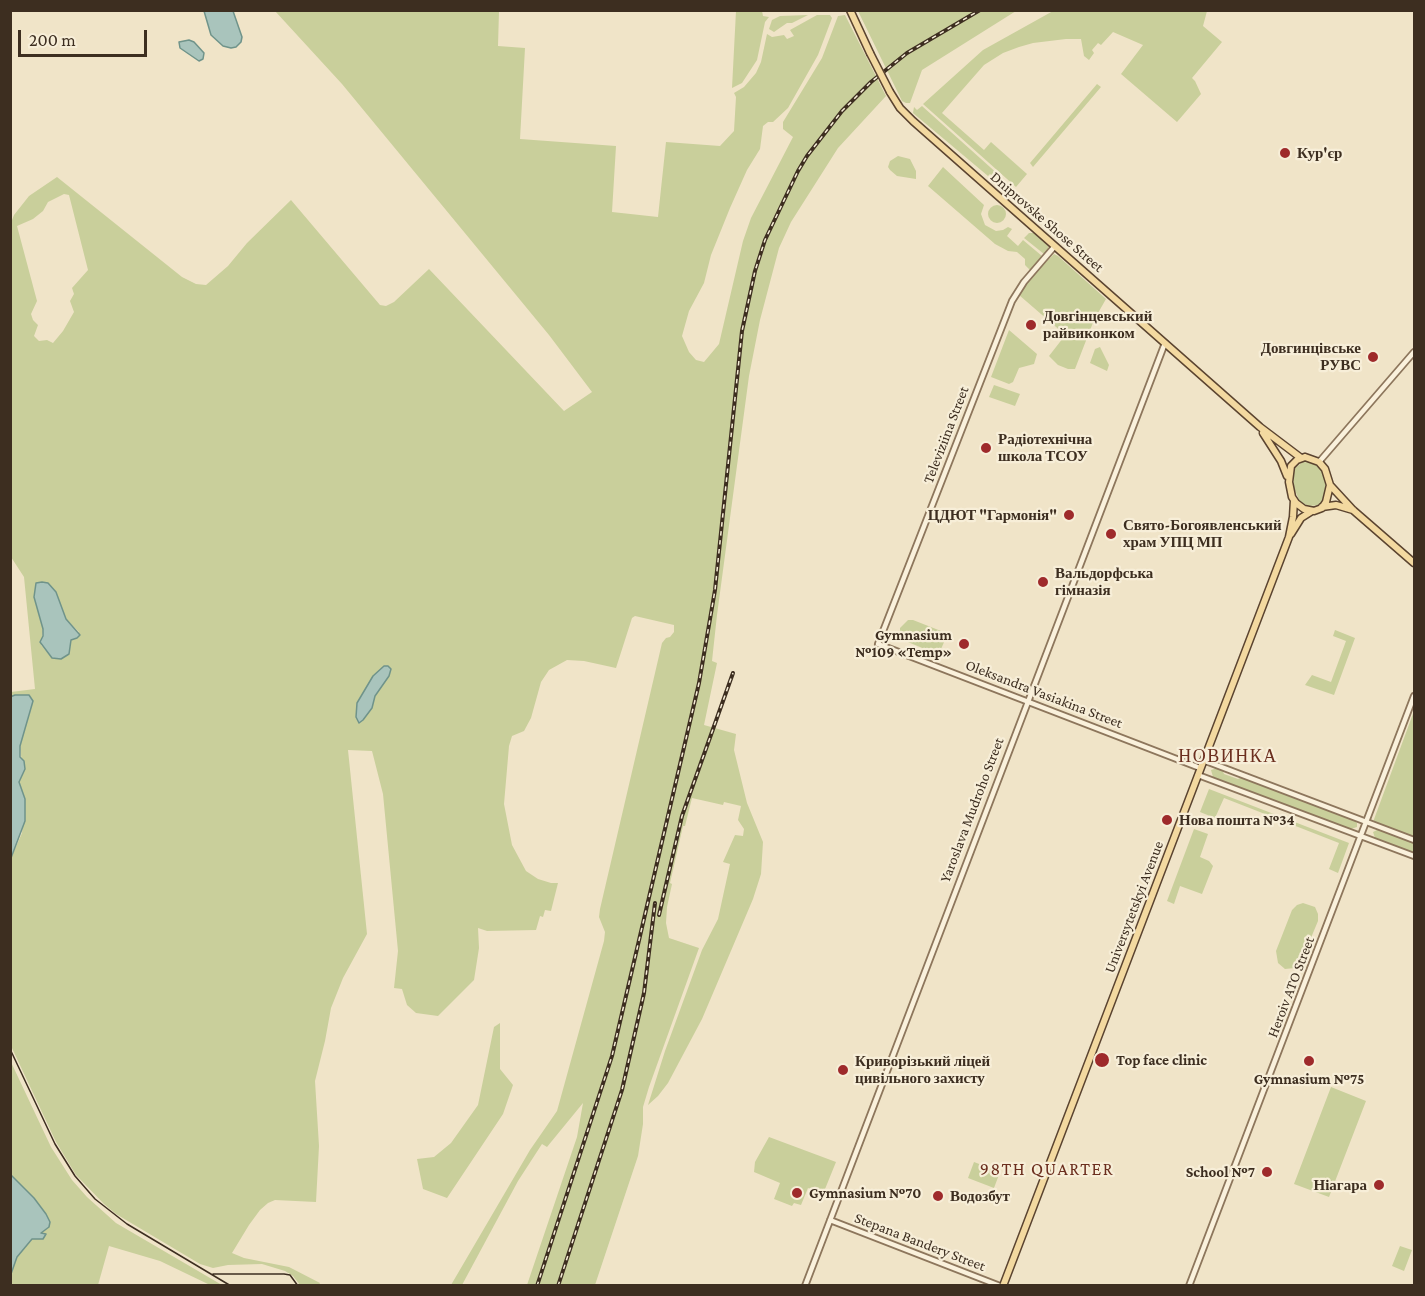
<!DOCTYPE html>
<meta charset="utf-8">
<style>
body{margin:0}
#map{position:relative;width:1425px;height:1296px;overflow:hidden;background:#f0e4c8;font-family:"Crimson Pro",serif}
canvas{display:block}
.frame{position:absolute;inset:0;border:12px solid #3d2e20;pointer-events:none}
.scale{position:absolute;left:18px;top:30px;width:129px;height:27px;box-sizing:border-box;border:3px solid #3d2e20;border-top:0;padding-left:8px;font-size:18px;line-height:21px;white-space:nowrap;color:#3d2e20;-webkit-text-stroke:4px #f7eed8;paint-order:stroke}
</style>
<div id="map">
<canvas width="1425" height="1296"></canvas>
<div class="frame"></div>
<div class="scale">200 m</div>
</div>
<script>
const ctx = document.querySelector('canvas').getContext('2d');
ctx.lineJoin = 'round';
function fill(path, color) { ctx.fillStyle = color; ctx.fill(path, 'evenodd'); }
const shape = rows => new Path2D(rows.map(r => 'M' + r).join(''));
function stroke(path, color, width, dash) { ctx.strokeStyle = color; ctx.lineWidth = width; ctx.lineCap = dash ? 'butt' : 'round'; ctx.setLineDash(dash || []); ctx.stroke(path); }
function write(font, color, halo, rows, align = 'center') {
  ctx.font = font + ' "Crimson Pro",serif'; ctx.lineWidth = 4.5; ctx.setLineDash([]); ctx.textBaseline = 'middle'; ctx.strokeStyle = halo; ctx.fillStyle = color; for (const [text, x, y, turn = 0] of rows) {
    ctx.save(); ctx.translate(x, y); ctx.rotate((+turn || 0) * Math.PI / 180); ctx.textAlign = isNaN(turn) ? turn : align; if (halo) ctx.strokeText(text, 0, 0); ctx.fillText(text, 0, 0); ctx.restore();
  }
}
const green = shape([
 [275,11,499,11,498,46,525,48,520,139,616,146,612,212,658,217,666,142,720,146,734,131,736,97,734,93,744,87,756,73,761,62,767,34,772,37,784,35,787,39,794,36,790,30,817,15,830,15,832,18,818,55,788,108,773,122,768,122,763,126,760,149,747,170,730,208,711,255,704,283,689,311,682,336,689,352,696,360,704,362,719,344,743,241,751,218,793,137,783,129,783,122,822,58,838,16,845,15,886,96,838,148,791,222,779,248,760,320,749,376,717,615,712,661,717,663,704,725,736,734,734,750,747,803,763,842,761,874,753,899,702,1019,668,1083,658,1096,648,1105,665,1051,702,950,718,919,730,864,723,862,735,835,743,836,744,829,738,820,741,806,724,802,723,805,692,798,685,826,683,826,670,883,672,884,667,907,666,923,669,938,699,948,649,1087,643,1107,643,1124,638,1156,595,1285,527,1285,577,1137,583,1103,547,1147,542,1144,518,1181,462,1285,451,1285,530,1150,557,1111,604,941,605,932,599,917,600,909,662,643,666,638,670,637,674,632,674,625,635,616,632,618,616,668,584,661,567,660,549,670,541,682,531,718,524,731,512,736,509,746,504,804,512,845,526,871,538,879,551,883,558,883,551,911,545,910,543,917,540,916,536,930,487,931,478,928,479,948,474,980,438,1016,416,1013,407,1005,402,989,394,988,398,951,383,794,372,751,348,750,367,934,343,978,331,1008,325,1041,315,1081,319,1146,316,1202,275,1200,268,1203,260,1210,249,1225,232,1253,244,1258,289,1267,320,1283,319,1285,300,1285,293,1276,285,1271,262,1264,228,1265,213,1268,200,1264,116,1214,104,1204,76,1175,56,1142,11,1046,11,858,22,833,25,799,19,782,23,773,20,746,33,701,23,695,11,697,11,692,35,689,24,577,11,557,10,225,14,215,29,196,57,177,182,277,196,284,206,285,228,266,247,243,291,200,380,305,386,306,394,302,429,269,564,411,592,392,549,335,342,84],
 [64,194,69,195,88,270,72,288,74,294,70,301,74,312,63,331,53,343,47,340,39,341,34,336,38,325,33,320,31,314,37,301,17,226,33,219,43,211,48,202],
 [36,583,56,592,66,619,79,632,71,640,69,654,52,658,41,645,43,629,34,597],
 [736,11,762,11,763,16,769,17,765,22,757,60,742,83,732,88],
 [858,11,1016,11,922,70,910,103,906,103,902,101],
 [1053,11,1207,11,1203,26,1222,42,1192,78,1195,81,1201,94,1177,122,1121,74,1143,45,1113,32,1101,45,1098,43,1092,50,1094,53,1089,60,1084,56,1081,39,1066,39,1033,43,1019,47,1003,53,984,65,942,113,984,150,991,142,1027,174,1016,187,923,104,983,50],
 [808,15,792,23,787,23,774,32,769,29,772,20,780,16],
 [1097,84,1101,87,1033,167,1030,163],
 [922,106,1000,176,997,180,990,174,988,176,913,113,914,107,917,110],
 [898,156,910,159,916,171,916,179,897,176,890,170,888,167,890,161],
 [943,167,984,205,981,214,985,225,996,231,1003,230,1008,227,1012,229,1007,236,1018,246,1023,240,1042,256,1030,270,1025,265,1025,259,1017,252,1008,251,995,244,928,186],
 '988 214a9 9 0 1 1 18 0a9 9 0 1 1-18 0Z',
 [1029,233,1034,233,1048,246,1048,250,1044,254,1024,238],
 [1054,254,1058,256,1106,299,1094,320,1075,369,1068,369,1058,365,1049,356,1063,338,1063,333,1019,295,1026,283],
 [1009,330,1037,354,1034,364,1019,368,1013,382,1009,384,991,377],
 [1100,347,1109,365,1107,371,1090,363,1095,349],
 [994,385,1020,394,1015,406,989,397],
 [1303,462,1316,463,1325,476,1328,489,1323,502,1319,505,1309,506,1300,502,1294,488,1293,473,1295,468],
 [908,620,913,620,941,631,945,640,941,649,932,652,903,640,900,635,900,628],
 [1335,630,1355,638,1334,695,1305,685,1312,675,1331,682,1346,641,1333,636],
 [1414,711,1414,837,1373,822],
 [1217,768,1222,769,1224,774,1238,779,1242,777,1354,820,1357,823,1357,827,1351,829,1213,777,1211,770],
 [1209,789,1349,843,1338,873,1329,869,1339,843,1224,798,1215,818,1200,812],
 [1194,829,1208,834,1200,857,1209,861,1213,866,1202,894,1180,886,1174,904,1167,901],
 [1379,829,1414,843,1414,853,1375,838,1373,832],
 [1303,903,1315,907,1318,914,1318,921,1300,964,1295,968,1285,969,1278,963,1276,951,1292,910,1297,905],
 [500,1023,500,1069,513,1085,503,1114,447,1198,423,1189,417,1159,434,1157,451,1143,478,1105,494,1027],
 [10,1060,51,1147,72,1180,87,1197,116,1223,222,1285,210,1285,160,1261,109,1246,98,1285,12,1285,11,1274,17,1257,32,1239,43,1239,45,1234,41,1234,41,1233,49,1227,50,1222,46,1214,34,1198,11,1175],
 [1331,1087,1366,1101,1329,1197,1294,1184],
 [769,1137,836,1162,823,1194,808,1188,801,1205,794,1203,792,1206,774,1199,780,1183,754,1172,755,1162],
 [974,1162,1000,1172,994,1188,968,1178],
 [1400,1246,1412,1250,1404,1271,1392,1266]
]);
const water = shape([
 [204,11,233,11,242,37,241,42,236,47,231,48,223,46,211,35,204,11],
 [189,40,194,42,204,53,203,59,199,61,180,48,179,42,189,40],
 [42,582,48,583,56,592,66,619,80,635,77,638,71,640,69,654,61,659,52,658,40,642,43,636,43,629,34,597,36,583,42,582],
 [384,666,388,666,391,669,389,676,375,696,372,708,363,720,359,723,356,717,357,703,373,676,384,666],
 [15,695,29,695,33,701,20,746,20,757,24,761,25,769,19,782,25,799,25,821,11,858,10,697,15,695],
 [11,1175,34,1198,46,1214,50,1222,49,1227,41,1233,46,1234,43,1239,32,1239,17,1257,11,1274,11,1175]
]);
const minor = shape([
 [1055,246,1024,282,1012,301,878,644,1200,768],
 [1319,462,1414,352],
 [1203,760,1414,840],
 [1198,775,1414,856],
 [830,1220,1000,1286],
 [805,1286,1165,343],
 [1189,1286,1414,696]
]);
const major = shape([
 [850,10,870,53],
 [890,92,900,108,913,121,1260,427,1301,458],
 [1263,433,1281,461,1287,476],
 [1305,457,1319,462,1325,469,1330,485,1326,502,1322,508,1314,511,1304,509,1296,503,1292,497,1289,482,1291,466,1297,460,1305,457],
 [1330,485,1353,510,1414,563],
 [1322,507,1336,505,1353,510],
 [1291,534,1301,518,1312,511],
 [1003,1286,1289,537,1293,517,1294,500]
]);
const tram = shape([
 [10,1049,55,1144,75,1176,95,1199,127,1224,231,1286],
 [213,1274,284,1274,290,1275,298,1286]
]);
const rail = shape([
 [659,915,682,816,733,673],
 [537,1286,612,1056,699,683,715,590,742,331,755,271,765,240,798,171,807,156,842,111,871,82,907,53,980,10],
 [558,1286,622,1090,644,993,655,903]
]);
const majorBridge = shape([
 [870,53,890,92]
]);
const markers = [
 [1285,153,6,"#9e2a2b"],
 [1031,325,6,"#9e2a2b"],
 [1373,357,6,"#9e2a2b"],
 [986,448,6,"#9e2a2b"],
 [1069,515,6,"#9e2a2b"],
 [1111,534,6,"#9e2a2b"],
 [1043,582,6,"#9e2a2b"],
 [964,644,6,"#9e2a2b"],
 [1167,820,6,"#9e2a2b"],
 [1102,1060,8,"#9e2a2b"],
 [1309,1061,6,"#9e2a2b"],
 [843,1070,6,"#9e2a2b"],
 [1267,1172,6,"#9e2a2b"],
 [1379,1185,6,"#9e2a2b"],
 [797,1193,6,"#9e2a2b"],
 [938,1196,6,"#9e2a2b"]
];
const poiNames = [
 ["Кур'єр",1297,153],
 ["Довгінцевський",1043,316],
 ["райвиконком",1043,333],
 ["Довгинцівське",1361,348,"right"],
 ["РУВС",1361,365,"right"],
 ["Радіотехнічна",998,439],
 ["школа ТСОУ",998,456],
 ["ЦДЮТ \"Гармонія\"",1057,515,"right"],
 ["Свято-Богоявленський",1123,525],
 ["храм УПЦ МП",1123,542],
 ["Вальдорфська",1055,573],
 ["гімназія",1055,590],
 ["Gymnasium",952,635,"right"],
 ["№109 «Temp»",952,652,"right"],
 ["Нова пошта №34",1179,820],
 ["Top face clinic",1116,1060],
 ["Криворізький ліцей",855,1061],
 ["цивільного захисту",855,1078],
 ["Gymnasium №75",1309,1079,"center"],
 ["School №7",1255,1172,"right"],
 ["Ніагара",1367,1185,"right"],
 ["Gymnasium №70",809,1193],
 ["Водозбут",950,1196]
];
const streetNames = [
 ["Dniprovske Shose Street",1047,222,41],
 ["Televiziina Street",946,435,-69],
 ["Oleksandra Vasiakina Street",1044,694,21],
 ["Yaroslava Mudroho Street",972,810,-69],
 ["Universytetskyi Avenue",1134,907,-69],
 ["Heroiv ATO Street",1291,987,-69],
 ["Stepana Bandery Street",920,1242,21]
];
const quarterNames = [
 ["НОВИНКА",1228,756],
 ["98TH QUARTER",1047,1169]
];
fill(green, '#c9cf9b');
fill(water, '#a9c4bc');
stroke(water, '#6f938a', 1.5);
stroke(minor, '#8d765c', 8);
stroke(major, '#5b4430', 9);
stroke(minor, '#faf1dc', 4.5);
stroke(major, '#f3d9a0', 6);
stroke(tram, '#3d2e20', 1.5);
stroke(rail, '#3d2e20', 4);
stroke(rail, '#f7eed8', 1.5, [4.5]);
stroke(majorBridge, '#5b4430', 9, []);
stroke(majorBridge, '#f3d9a0', 6);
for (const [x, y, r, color] of markers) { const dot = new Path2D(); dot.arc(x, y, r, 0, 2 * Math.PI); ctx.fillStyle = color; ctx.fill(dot); stroke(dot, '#f7eed8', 2); }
write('bold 15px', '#3d2e20', '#f7eed8', poiNames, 'left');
write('15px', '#3d2e20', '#f7eed8', streetNames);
ctx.letterSpacing = '1.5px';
write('18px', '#6b2e1e', '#f7eed8', quarterNames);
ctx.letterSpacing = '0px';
</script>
